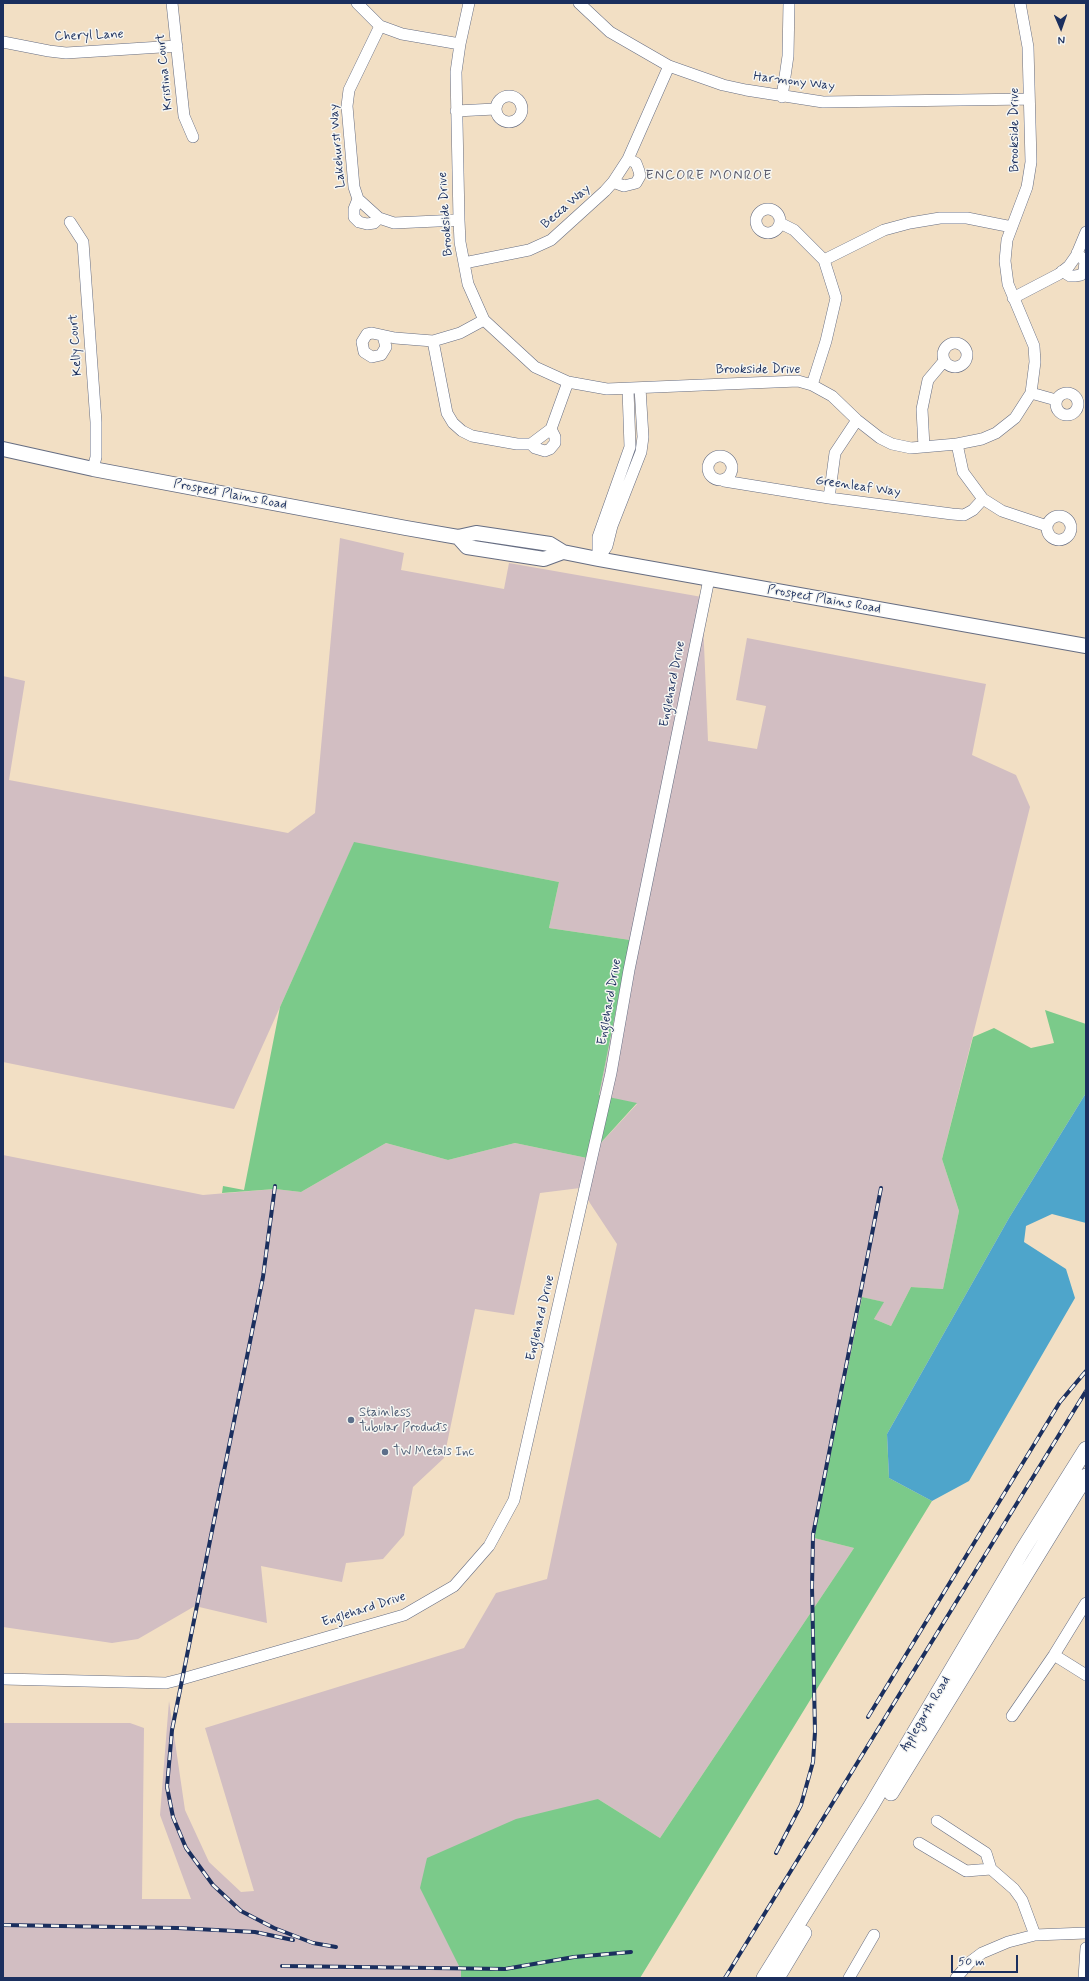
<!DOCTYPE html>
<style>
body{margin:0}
#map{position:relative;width:1089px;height:1981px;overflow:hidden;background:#f2dfc4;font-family:Mynerve,sans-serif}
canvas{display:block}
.frame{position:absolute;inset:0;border:4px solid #1b2f5e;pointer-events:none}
.north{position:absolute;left:1041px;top:8px;width:40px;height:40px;-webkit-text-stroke:3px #f6f6f2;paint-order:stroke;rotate:178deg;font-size:11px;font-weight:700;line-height:16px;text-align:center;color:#1b2f5e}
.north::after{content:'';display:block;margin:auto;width:14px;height:18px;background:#1b2f5e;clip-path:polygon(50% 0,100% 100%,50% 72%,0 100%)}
.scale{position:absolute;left:951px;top:1955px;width:67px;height:18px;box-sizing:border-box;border:2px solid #1b2f5e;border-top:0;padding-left:5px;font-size:12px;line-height:14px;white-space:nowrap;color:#1b2f5e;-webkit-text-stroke:3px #f6f6f2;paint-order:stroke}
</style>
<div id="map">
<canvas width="1089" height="1981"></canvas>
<div class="frame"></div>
<div class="north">N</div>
<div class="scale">50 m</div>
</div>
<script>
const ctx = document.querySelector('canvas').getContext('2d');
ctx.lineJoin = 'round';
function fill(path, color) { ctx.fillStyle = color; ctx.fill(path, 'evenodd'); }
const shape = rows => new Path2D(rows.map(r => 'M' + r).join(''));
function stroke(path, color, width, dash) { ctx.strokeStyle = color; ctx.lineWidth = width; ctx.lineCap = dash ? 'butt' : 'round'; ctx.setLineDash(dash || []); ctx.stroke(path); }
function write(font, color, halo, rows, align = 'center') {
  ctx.font = font + ' Mynerve,sans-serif'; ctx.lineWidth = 3; ctx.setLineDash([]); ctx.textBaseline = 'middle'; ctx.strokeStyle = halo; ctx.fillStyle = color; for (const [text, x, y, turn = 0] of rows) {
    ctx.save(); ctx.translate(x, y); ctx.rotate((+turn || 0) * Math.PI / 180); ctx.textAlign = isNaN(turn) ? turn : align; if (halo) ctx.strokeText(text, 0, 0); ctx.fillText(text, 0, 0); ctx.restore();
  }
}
const industrial = shape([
 [340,538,404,553,401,570,504,589,509,563,702,597,708,741,757,749,766,706,736,700,747,638,986,684,972,755,1016,775,1030,807,942,1159,959,1211,943,1289,911,1287,891,1326,874,1319,883,1302,862,1297,814,1538,854,1548,660,1838,598,1799,461,1970,461,1978,3,1978,3,1723,130,1723,144,1728,142,1899,191,1899,160,1815,169,1701,185,1810,209,1862,241,1892,254,1891,205,1728,464,1648,496,1593,547,1579,617,1244,580,1188,540,1193,514,1315,475,1309,444,1458,413,1487,404,1535,383,1559,346,1563,342,1582,261,1566,267,1623,195,1606,138,1639,112,1643,3,1627,3,1155,203,1195,275,1189,301,1192,386,1143,448,1160,515,1143,587,1158,637,1104,599,1095,630,940,549,928,559,882,354,843,234,1109,3,1062,3,676,25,681,9,780,288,833,315,813]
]);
const green = shape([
 [354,842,559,882,549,928,630,940,599,1095,637,1103,587,1158,515,1143,448,1160,386,1143,301,1192,275,1189,222,1193,223,1186,244,1190,280,1007],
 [1045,1010,1086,1024,1086,1093,1009,1218,887,1434,889,1478,932,1501,640,1978,461,1978,461,1970,420,1888,427,1858,516,1819,598,1799,660,1838,854,1548,814,1538,862,1297,884,1302,874,1319,891,1326,911,1287,943,1289,959,1211,942,1159,973,1037,994,1028,1031,1048,1054,1043]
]);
const water = shape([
 [1086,1093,1086,1223,1052,1214,1026,1226,1024,1242,1066,1269,1075,1298,969,1481,932,1501,889,1478,887,1434,1009,1218]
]);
const minor = shape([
 [172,3,184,116,193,137],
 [357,3,380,26,402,34,460,44],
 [469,3,460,44,456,72,459,220,460,242,468,284,484,320,535,367,568,382,607,389,798,381,812,385,832,396,857,420,880,438,892,444,911,448,957,444,982,439,996,433,1015,418,1031,393,1035,362,1034,346,1008,284,1005,261,1007,240,1027,187,1031,162,1028,47,1020,3],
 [579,3,610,32,669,66,723,85,746,90,823,102,1029,99],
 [380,26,349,90,347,106,354,187,358,199,379,218,394,223,459,220],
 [3,42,49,51,66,53,177,46],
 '496 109a13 13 0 1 1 26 0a13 13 0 1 1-26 0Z',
 [782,97,788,56,789,3],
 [456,111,495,109],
 [613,182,624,186,636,183,640,176,639,171,636,163,628,159],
 [358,199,354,209,354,217,359,222,367,224,374,223,379,218],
 '756 221a12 12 0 1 1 24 0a12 12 0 1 1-24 0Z',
 [70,222,83,242,96,422,96,457,93,469],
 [780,223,794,230,824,260,836,298,826,341,812,385],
 [824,260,884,230,910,223,940,218,967,218,1012,227],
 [464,263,529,250,551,240,605,191,613,182,628,159,669,66],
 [1062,271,1070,276,1075,276,1081,275,1084,271,1085,261,1077,253],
 [1013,298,1059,274,1069,266,1076,256,1086,232],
 [383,336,386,347,381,355,372,357,364,352,362,342,367,334,372,333,395,338,433,341,460,333,484,320],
 [433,341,447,413,453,423,462,431,472,436,517,444,531,444,551,429,568,382],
 '943 355a12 12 0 1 1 24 0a12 12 0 1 1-24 0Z',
 [1031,393,1056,400],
 '1056 404a11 11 0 1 1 22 0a11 11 0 1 1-22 0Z',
 [531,444,535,448,545,451,550,449,555,443,555,437,551,429],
 [957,444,963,472,983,499,1002,511,1047,526],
 [924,447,922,409,928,380,944,361],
 '708 468a12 12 0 1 1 24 0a12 12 0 1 1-24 0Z',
 [724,481,829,498,952,514,964,515,973,510,983,499],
 [829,498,835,453,857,420],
 '1047 528a12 12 0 1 1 24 0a12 12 0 1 1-24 0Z',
 [598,559,607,546,612,526,641,452,643,437,640,388],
 [598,559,598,537,630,447,628,389],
 [1054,1655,1086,1675],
 [3,1679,166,1683,182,1679,404,1615,454,1586,489,1546,514,1500,611,1073,629,970,709,579],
 [1012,1716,1054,1655,1086,1603],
 [937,1821,986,1853,991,1869,1014,1889,1022,1900,1035,1935],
 [919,1843,966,1871,991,1869],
 [849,1978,874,1935],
 [956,1978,970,1962,982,1953,1008,1942,1035,1935,1086,1933],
 [1084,1978,1086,1948]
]);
const tertiary = shape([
 [3,449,93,469,406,528,458,537,476,533,550,544,563,552,598,559,1086,646],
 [458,537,467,547,544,559,563,552]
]);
const secondary = shape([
 [891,1793,1086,1476],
 [764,1978,871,1806,1022,1551,1086,1449],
 [777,1978,804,1933]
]);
const rail = shape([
 [275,1186,263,1277,172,1730,167,1787,173,1817,186,1848,213,1885,241,1911,274,1928,313,1943,336,1947],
 [868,1717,1060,1402,1086,1371],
 [776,1853,801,1805,813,1762,815,1732,812,1587,813,1535,881,1188],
 [3,1925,177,1928,255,1932,293,1940],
 [282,1966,505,1969,574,1957,631,1952],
 [725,1978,1086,1391]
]);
const markers = [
 [351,1420,4,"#5c6f8a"],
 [385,1452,4,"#5c6f8a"]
];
const streetNames = [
 ["Cheryl Lane",89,36,-2],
 ["Kristina Court",165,72,-96],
 ["Harmony Way",794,82,7],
 ["Brookside Drive",1015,130,-90],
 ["Lakehurst Way",338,146,-95],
 ["Becca Way",566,207,-41],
 ["Brookside Drive",446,214,-94],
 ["Kelly Court",76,345,-94],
 ["Brookside Drive",758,370],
 ["Greenleaf Way",858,487,8],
 ["Prospect Plains Road",230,495,11],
 ["Prospect Plains Road",824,600,10],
 ["Englehard Drive",673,684,-79],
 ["Englehard Drive",610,1002,-80],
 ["Englehard Drive",541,1318,-77],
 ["Englehard Drive",364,1610,-18],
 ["Applegarth Road",926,1714,-59]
];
const serviceNames = [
 ["Stainless",359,1413],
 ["Tubular Products",359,1428],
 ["TW Metals Inc",393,1452]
];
const neighbourhoodNames = [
 ["ENCORE MONROE",709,176]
];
fill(industrial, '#d2bec2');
fill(green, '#7bca8a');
fill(water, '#4ea5cb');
stroke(minor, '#666d82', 12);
stroke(tertiary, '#666d82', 16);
stroke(secondary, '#666d82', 16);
stroke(minor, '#fff', 11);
stroke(tertiary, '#fff', 14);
stroke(secondary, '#fff', 15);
stroke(rail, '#1b2f5e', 4);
stroke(rail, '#f6f6f2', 2.5, [8]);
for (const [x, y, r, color] of markers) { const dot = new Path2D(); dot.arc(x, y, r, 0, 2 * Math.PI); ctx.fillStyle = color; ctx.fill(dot); stroke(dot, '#f6f6f2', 1.5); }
write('13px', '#1b2f5e', '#f6f6f2', streetNames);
write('13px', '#4e5e75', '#f6f6f2', serviceNames, 'left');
ctx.letterSpacing = '1px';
write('14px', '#565768', '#f6f6f2', neighbourhoodNames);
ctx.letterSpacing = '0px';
</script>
